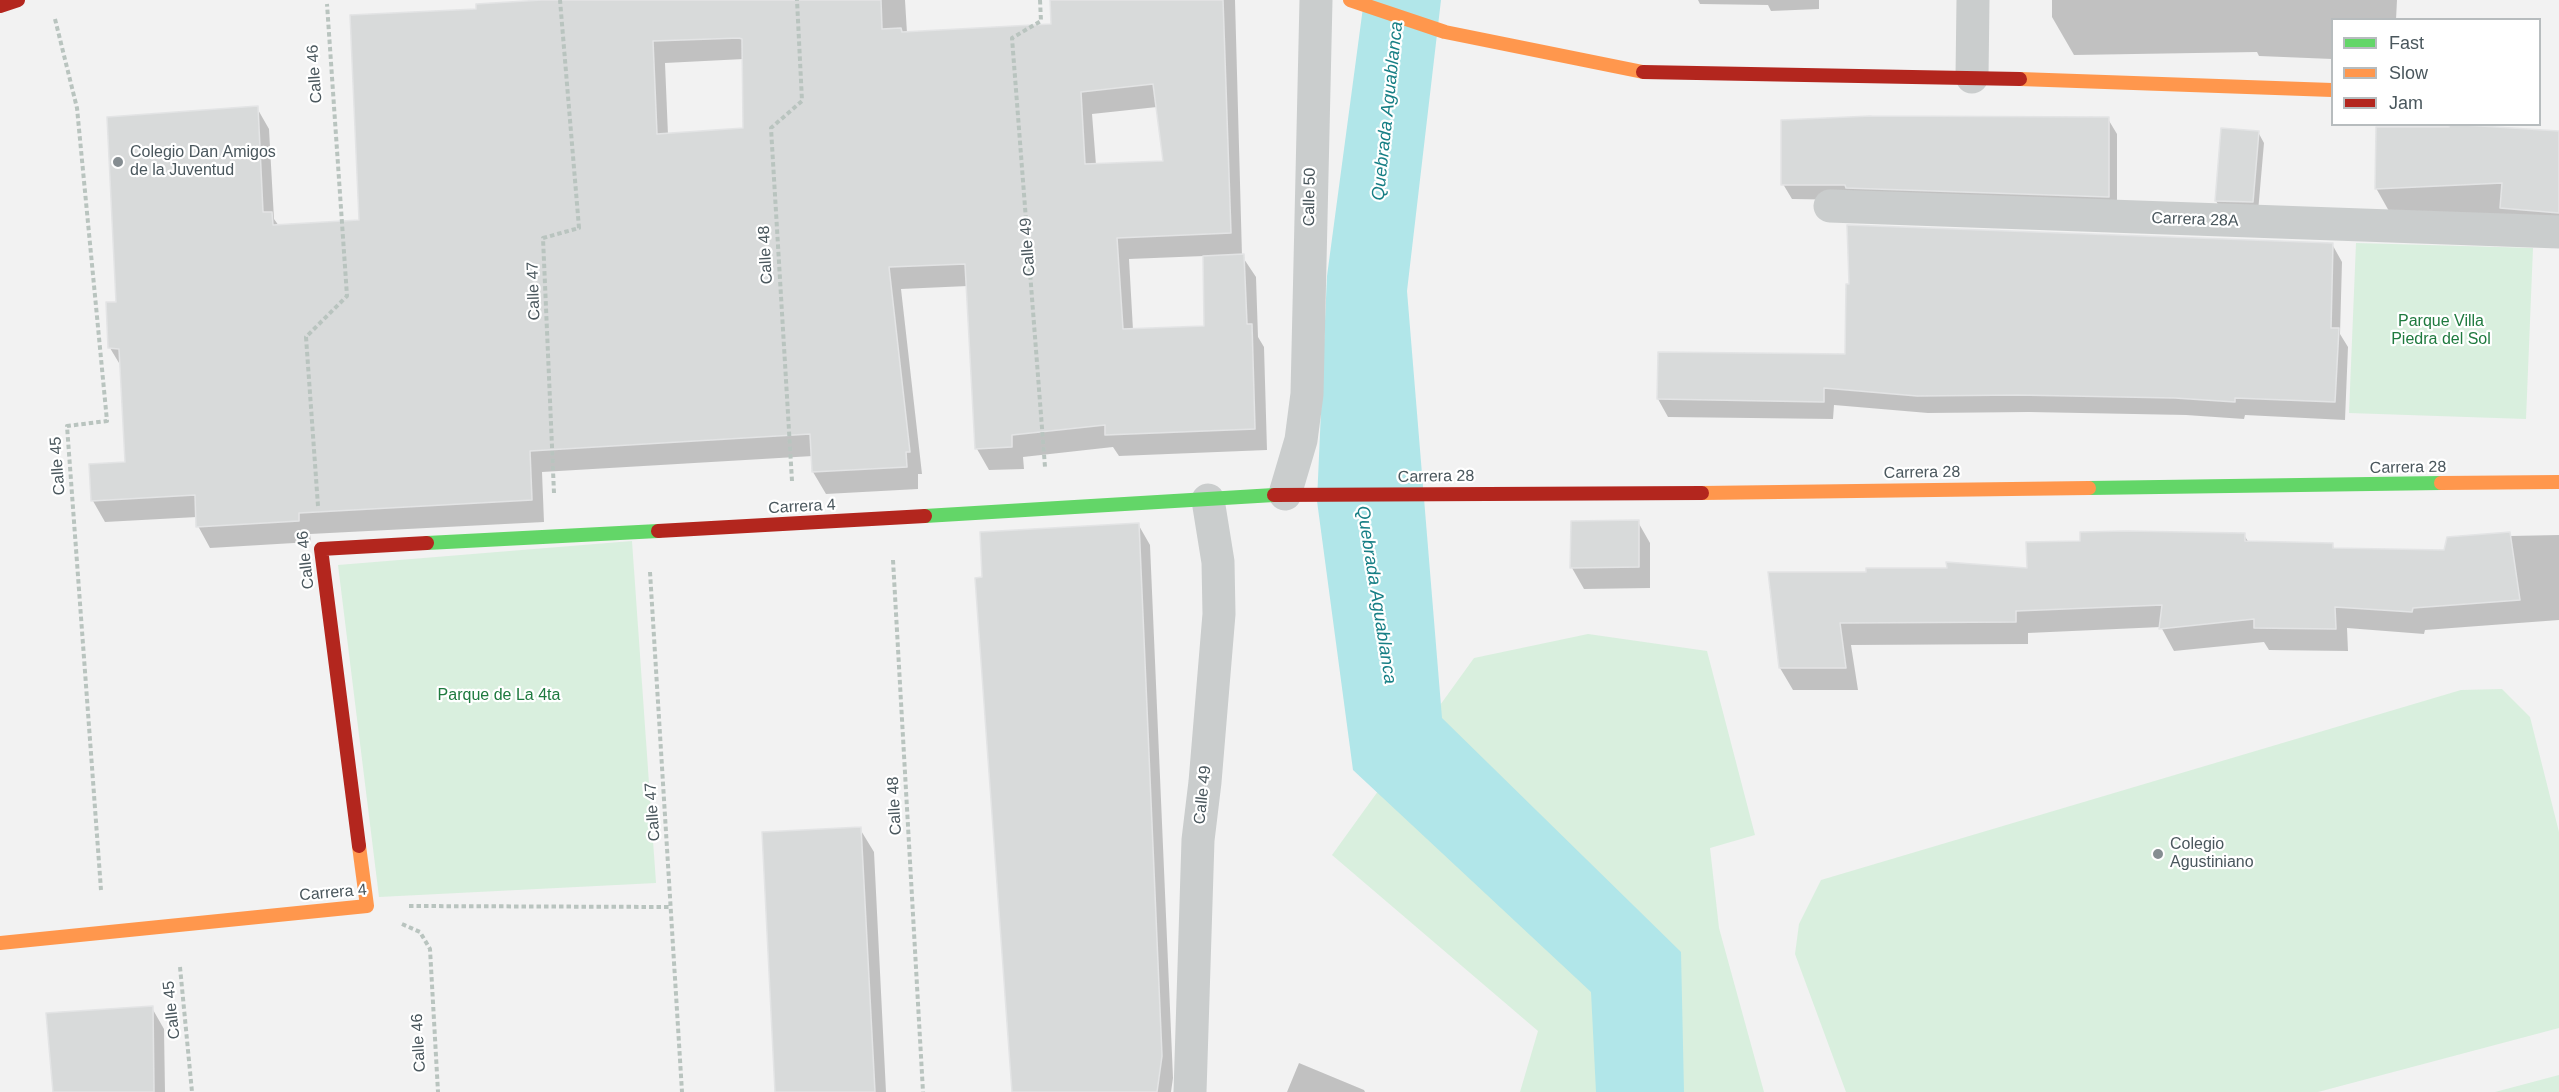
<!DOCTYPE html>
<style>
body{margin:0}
#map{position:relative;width:2559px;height:1092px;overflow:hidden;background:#f2f2f2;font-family:Helvetica,sans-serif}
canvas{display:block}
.legend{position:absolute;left:2331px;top:18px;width:210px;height:108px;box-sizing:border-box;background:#fff;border:2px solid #b7bcbe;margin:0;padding:8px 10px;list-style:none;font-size:18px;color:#4a575d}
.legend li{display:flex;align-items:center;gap:12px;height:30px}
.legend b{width:30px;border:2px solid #b7bcbe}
</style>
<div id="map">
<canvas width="2559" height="1092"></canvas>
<ul class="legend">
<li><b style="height:8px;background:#63d668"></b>Fast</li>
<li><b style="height:8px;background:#ff974d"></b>Slow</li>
<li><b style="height:8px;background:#b3261e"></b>Jam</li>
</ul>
</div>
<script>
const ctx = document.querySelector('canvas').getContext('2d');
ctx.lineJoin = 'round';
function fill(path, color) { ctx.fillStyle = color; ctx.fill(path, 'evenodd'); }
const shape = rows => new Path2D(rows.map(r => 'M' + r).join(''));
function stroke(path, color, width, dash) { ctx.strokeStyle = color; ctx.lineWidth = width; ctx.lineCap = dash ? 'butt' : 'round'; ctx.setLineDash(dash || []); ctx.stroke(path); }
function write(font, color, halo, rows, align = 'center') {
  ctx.font = font + ' Helvetica,sans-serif'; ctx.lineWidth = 4.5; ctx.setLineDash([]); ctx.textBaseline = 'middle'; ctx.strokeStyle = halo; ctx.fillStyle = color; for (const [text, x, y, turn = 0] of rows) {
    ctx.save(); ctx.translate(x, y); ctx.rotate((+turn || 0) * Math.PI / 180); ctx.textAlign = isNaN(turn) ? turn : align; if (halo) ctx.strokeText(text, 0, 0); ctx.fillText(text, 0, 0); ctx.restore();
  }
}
const green = shape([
 [2356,243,2533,248,2526,419,2349,413],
 [632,541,656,883,379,897,338,565],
 [1588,634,1707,651,1755,835,1710,848,1719,928,1764,1092,1520,1092,1538,1031,1332,855,1474,658],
 [2502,689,2530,717,2559,832,2559,1028,2318,1092,1846,1092,1795,954,1799,924,1821,880,2461,690],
 [2559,1075,2559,1092,2495,1092]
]);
const water = shape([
 [1364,0,1441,0,1407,291,1442,718,1681,952,1684,1092,1596,1092,1591,992,1353,770,1317,501,1327,276]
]);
const shadow = shape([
 [569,0,905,0,907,33,1053,25,1051,0,1235,0,1242,256,1256,277,1258,337,1264,347,1267,450,1119,456,1113,447,1023,457,1024,469,989,470,977,449,968,286,901,289,922,474,918,474,918,489,826,494,813,472,813,456,542,472,544,522,310,534,311,542,210,548,198,526,197,517,105,522,93,501,126,464,122,368,110,348,117,303,257,108,269,129,274,219,279,226,361,221,477,10],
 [744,59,745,130,668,135,665,63],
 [1157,107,1164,162,1096,165,1092,114],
 [1204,256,1206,327,1133,330,1129,259],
 [1698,0,1819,0,1819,9,1771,11,1768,5,1700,4],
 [2052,0,2397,0,2396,20,2332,20,2332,59,2259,56,2257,52,2074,55,2052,17],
 [2108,119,2117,134,2117,212,1854,200,1792,199,1783,184],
 [2450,124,2489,124,2491,127,2559,132,2559,242,2394,220,2376,188,2450,128],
 [2258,132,2264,143,2258,212,2222,211,2216,201],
 [2332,244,2342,262,2340,334,2348,347,2345,420,2245,415,2244,419,2186,415,2029,412,1928,413,1834,405,1833,419,1668,417,1658,399,1659,353,1847,356],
 [1572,522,1638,522,1650,543,1650,588,1584,589,1572,568],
 [1138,524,1150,545,1173,1078,1171,1092,1013,1092],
 [2244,535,2249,543,2332,544,2335,550,2446,552,2510,536,2559,535,2559,620,2425,630,2424,634,2347,628,2348,651,2269,650,2264,642,2174,651,2161,627,2028,633,2028,644,1851,645,1858,690,1793,690,1780,668,1868,573,2028,569],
 [860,829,874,852,886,1092,777,1092],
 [152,1008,164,1029,165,1092,54,1092],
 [1299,1063,1364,1090,1365,1092,1287,1092]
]);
const building = shape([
 [542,0,881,0,882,29,901,28,902,32,1051,24,1050,0,1223,0,1231,233,1117,238,1123,329,1204,326,1203,256,1244,254,1247,324,1252,324,1255,429,1105,435,1105,425,1012,435,1012,447,975,449,965,264,889,267,910,452,906,452,907,467,812,472,810,434,530,451,532,500,299,513,299,521,196,527,195,495,91,501,89,464,125,462,119,349,108,348,106,302,116,302,107,117,258,106,263,212,272,212,273,225,359,220,350,15,476,9,476,4,542,0],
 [739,38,742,39,743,128,657,134,653,41,739,38],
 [1153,84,1163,161,1085,164,1081,92,1153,84],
 [1871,116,2109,117,2109,197,1846,188,1845,185,1781,185,1781,120,1871,116],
 [2449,124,2559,131,2559,213,2500,208,2502,183,2375,189,2376,127,2449,127,2449,124],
 [2221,128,2259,131,2253,202,2215,201,2221,128],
 [1847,225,2333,243,2331,328,2339,328,2335,402,2235,398,2235,402,2175,398,2018,395,1917,396,1824,388,1824,402,1657,399,1658,352,1845,354,1846,284,1849,284,1847,225],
 [1639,520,1639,567,1570,568,1571,521,1639,520],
 [1139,523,1162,1056,1157,1092,1012,1092,975,578,982,577,980,532,1139,523],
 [2126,531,2245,533,2245,541,2333,543,2333,548,2444,550,2447,537,2510,532,2520,600,2413,608,2412,612,2335,607,2336,629,2254,628,2254,619,2159,629,2162,605,2016,611,2016,622,1840,623,1846,668,1779,668,1768,572,1866,572,1866,568,1947,568,1946,562,2027,568,2026,542,2080,541,2080,532,2126,531],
 [861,827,875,1092,775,1092,762,832,861,827],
 [153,1006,154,1092,53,1092,46,1013,153,1006]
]);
const path = shape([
 [1040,0,1041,21,1012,38,1045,467],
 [55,19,77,108,107,421,67,426,101,890],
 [792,481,771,128,802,101,797,0],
 [554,493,543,238,579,228,560,0],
 [318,506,306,337,347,296,327,4],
 [893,560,923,1092],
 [650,572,682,1092],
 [409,906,671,907],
 [402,924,420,932,430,949,438,1092],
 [180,967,192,1092]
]);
const street = shape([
 [1972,77,1973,0],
 [1830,206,2559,232],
 [1285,494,1301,440,1307,394,1316,0],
 [1190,1092,1198,840,1205,782,1219,614,1218,562,1208,500]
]);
const fast = shape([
 [2089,488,2441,483],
 [925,516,1274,495],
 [427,543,658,531]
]);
const slow = shape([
 [1350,0,1445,32,1643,72],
 [2020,79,2332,90],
 [2441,483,2559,482],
 [1702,493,2089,488],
 [0,943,367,906,359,846]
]);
const jam = shape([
 [0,6,18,0],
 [1643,72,2020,79],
 [1274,495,1702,493],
 [658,531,925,516],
 [359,846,321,549,427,543]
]);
const markers = [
 [118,162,6,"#858d91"],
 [2158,854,6,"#858d91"]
];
const streetNames = [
 ["Calle 46",315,74,-94],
 ["Calle 50",1310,197,-89],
 ["Carrera 28A",2195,220,2],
 ["Calle 49",1028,247,-94],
 ["Calle 48",766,255,-93],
 ["Calle 47",534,291,-92],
 ["Calle 45",58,466,-94],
 ["Carrera 28",2408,468,-1],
 ["Carrera 28",1922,473,-1],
 ["Carrera 28",1436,477,-1],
 ["Carrera 4",802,507,-3],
 ["Calle 46",306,560,-96],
 ["Calle 49",1203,795,-84],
 ["Calle 48",895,806,-93],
 ["Calle 47",653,812,-94],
 ["Carrera 4",333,893,-5],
 ["Calle 45",172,1010,-96],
 ["Calle 46",419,1043,-93]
];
const poiNames = [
 ["Colegio Dan Amigos",130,153],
 ["de la Juventud",130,171],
 ["Colegio",2170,845],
 ["Agustiniano",2170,863]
];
const parkNames = [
 ["Parque Villa",2441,322],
 ["Piedra del Sol",2441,340],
 ["Parque de La 4ta",499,696]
];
const waterNames = [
 ["Quebrada Aguablanca",1388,111,-84],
 ["Quebrada Aguablanca",1376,595,81]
];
fill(green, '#d9efde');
fill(water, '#b1e6e9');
fill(shadow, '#0003');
fill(building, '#d8dada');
stroke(building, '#e3e4e5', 1.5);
stroke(path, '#b9c4bf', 4, [4.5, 3]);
stroke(street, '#cacdcd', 33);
stroke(fast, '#63d668', 14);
stroke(slow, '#ff974d', 14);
stroke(jam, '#b3261e', 14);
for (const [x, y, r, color] of markers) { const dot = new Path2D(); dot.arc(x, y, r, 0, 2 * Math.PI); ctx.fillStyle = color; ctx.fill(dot); stroke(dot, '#fff', 2); }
write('16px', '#4a575d', '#fff', streetNames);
write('16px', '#4a575d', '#fff', poiNames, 'left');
write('16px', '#1f7a3f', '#fff', parkNames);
write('italic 18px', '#177f85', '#fff', waterNames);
</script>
